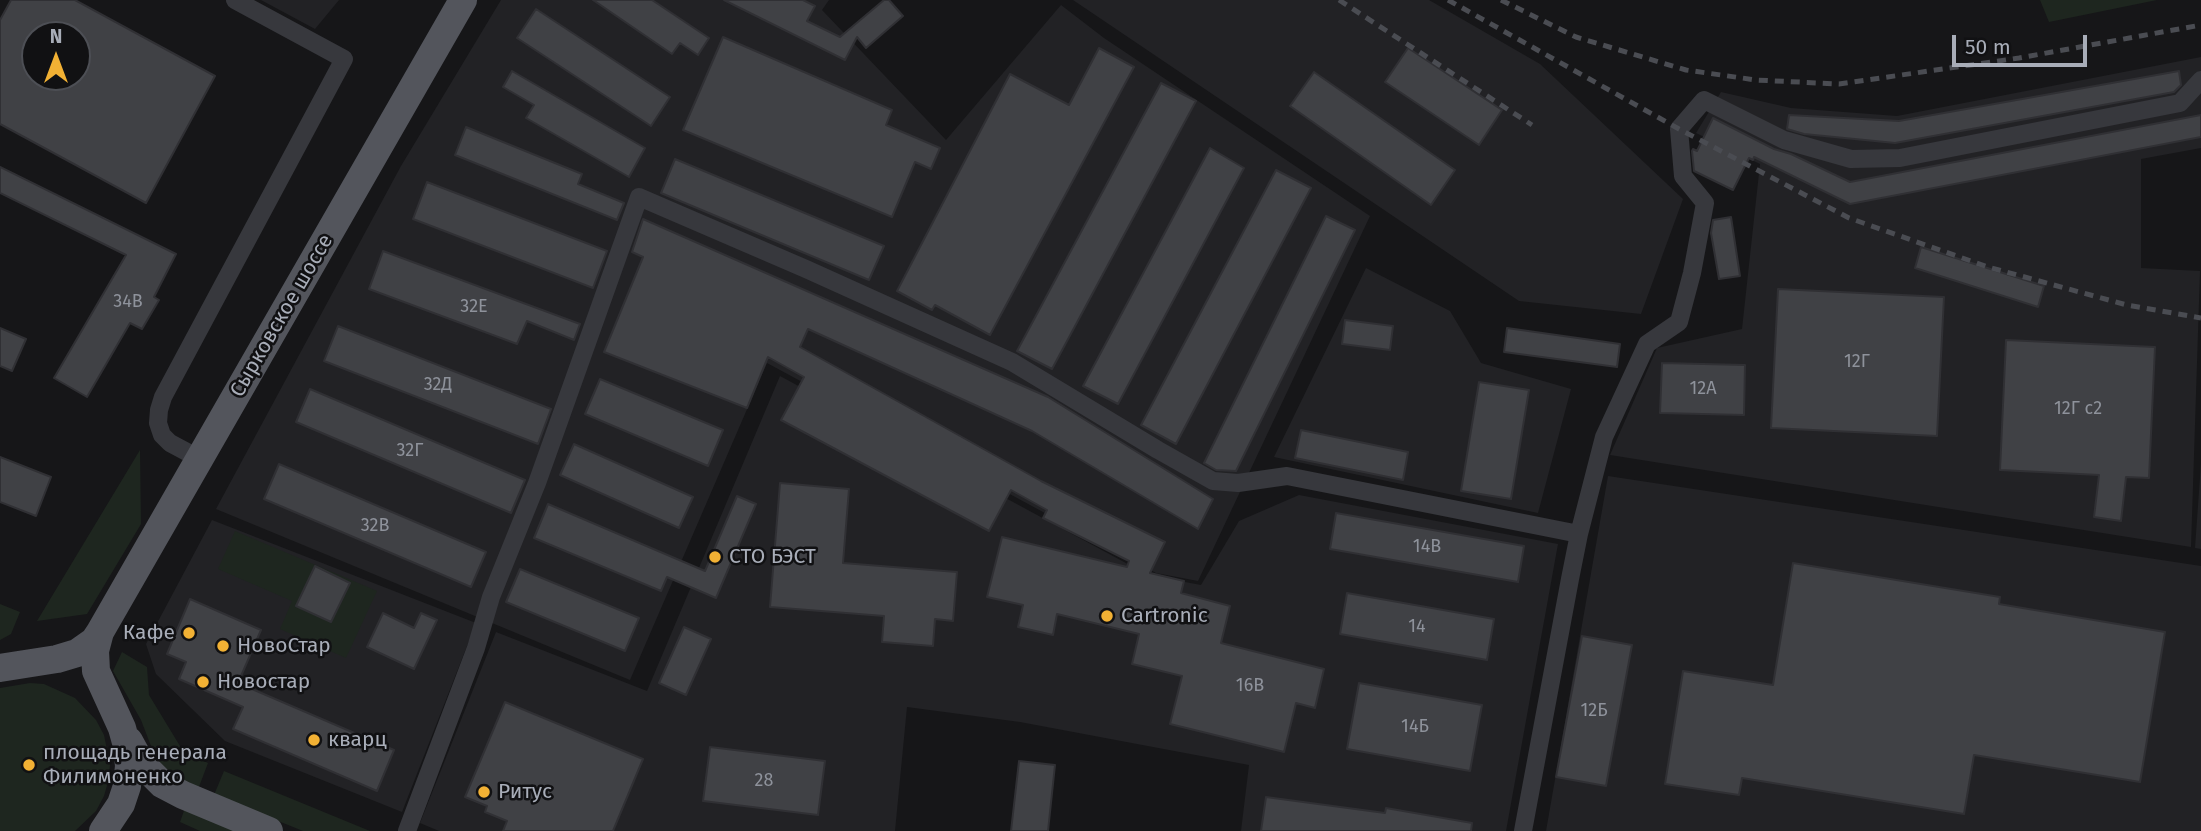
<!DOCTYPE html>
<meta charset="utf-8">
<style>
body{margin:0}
#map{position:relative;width:2201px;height:831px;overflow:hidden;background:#161618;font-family:"Fira Sans",sans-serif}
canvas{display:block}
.north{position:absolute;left:21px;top:21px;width:70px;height:70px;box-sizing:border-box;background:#111113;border:2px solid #4d4f55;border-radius:50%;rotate:0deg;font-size:19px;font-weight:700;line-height:28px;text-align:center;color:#a8adb8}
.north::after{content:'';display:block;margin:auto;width:24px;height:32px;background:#f2b134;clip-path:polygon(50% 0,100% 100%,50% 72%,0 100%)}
.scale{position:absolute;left:1952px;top:35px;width:135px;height:32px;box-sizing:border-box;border:4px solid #a8adb8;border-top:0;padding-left:9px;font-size:21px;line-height:24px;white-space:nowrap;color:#a8adb8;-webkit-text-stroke:5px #111113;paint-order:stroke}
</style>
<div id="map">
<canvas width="2201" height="831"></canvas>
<div class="north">N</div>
<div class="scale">50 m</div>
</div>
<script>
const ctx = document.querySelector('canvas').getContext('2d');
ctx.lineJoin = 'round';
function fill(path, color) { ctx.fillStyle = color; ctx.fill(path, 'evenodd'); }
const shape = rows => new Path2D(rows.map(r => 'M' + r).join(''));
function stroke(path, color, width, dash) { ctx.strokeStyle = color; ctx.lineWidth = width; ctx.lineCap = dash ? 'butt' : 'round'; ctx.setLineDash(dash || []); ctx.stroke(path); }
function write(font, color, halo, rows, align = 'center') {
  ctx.font = font + ' "Fira Sans",sans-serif'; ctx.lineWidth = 5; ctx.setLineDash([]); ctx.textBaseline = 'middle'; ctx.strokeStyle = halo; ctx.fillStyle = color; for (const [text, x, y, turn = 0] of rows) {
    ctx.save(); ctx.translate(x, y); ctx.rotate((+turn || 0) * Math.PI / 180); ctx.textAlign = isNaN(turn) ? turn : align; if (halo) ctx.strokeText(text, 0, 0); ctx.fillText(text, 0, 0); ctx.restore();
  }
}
const built = shape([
 [261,0,339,0,315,29],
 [501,0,829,0,822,10,946,140,1061,5,1104,38,1370,216,1198,581,1156,573,767,363,630,680,216,509,401,166],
 [1073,0,1429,0,1540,64,1683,199,1641,314,1519,301],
 [2201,57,2201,148,2141,159,2141,268,2200,271,2191,547,1610,455,1657,348,1742,329,1760,164,1696,133,1721,92,1791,108,1897,116],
 [1366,268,1450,311,1481,363,1571,389,1538,513,1274,457],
 [780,376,1148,575,1201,585,1239,521,1299,495,1558,544,1506,831,1241,831,1249,765,1020,722,907,707,895,831,439,831,420,823,496,632,647,691],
 [2201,463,2201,549,2195,548],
 [1608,476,2201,566,2201,831,1546,831],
 [212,520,476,623,402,812,225,741,156,674,146,644]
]);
const green = shape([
 [2040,0,2157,0,2049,22],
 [140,450,141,524,87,614,37,621],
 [235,531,377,591,346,658,280,629,292,601,218,569],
 [0,604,20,612,11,634,0,640],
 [122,652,147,667,149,695,183,751,208,763,197,792,161,772,141,720,113,671],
 [30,683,44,684,75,698,96,720,104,735,110,765,108,782,104,796,96,811,75,831,0,831,0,688],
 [224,771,370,831,303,831,214,795],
 [185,808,239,831,200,831,180,822]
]);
const building = shape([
 [11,0,75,0,215,76,146,203,0,124,0,20,11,0],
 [35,35,77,35,77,77,35,77,35,35],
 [593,0,652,0,709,38,698,55,680,43,672,54,593,0],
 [724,0,803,0,815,6,807,21,840,37,884,0,889,0,903,16,866,48,857,37,845,60,724,0],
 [536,9,670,97,651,126,517,38,536,9],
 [723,37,892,110,886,125,940,148,931,169,915,162,892,217,683,130,723,37],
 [1099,48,1134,67,990,335,935,305,932,310,897,291,1010,74,1069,105,1099,48],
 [1408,48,1502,110,1479,145,1385,82,1408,48],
 [512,71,645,148,629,177,526,118,534,105,503,87,512,71],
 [2179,71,2181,85,2174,92,1895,143,1804,134,1787,129,1789,115,1899,121,2179,71],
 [1314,72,1455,170,1431,205,1290,106,1314,72],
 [1161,83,1196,101,1052,369,1017,351,1161,83],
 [2201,115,2201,137,1850,204,1754,157,1753,160,1749,158,1733,190,1694,171,1692,151,1693,149,1697,151,1713,118,1774,149,1791,154,1850,182,2201,115],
 [466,127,582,174,578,184,624,203,617,220,455,155,466,127],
 [1210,148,1244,168,1118,404,1083,386,1210,148],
 [675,159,884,246,869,280,661,193,675,159],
 [0,167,176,254,154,297,159,300,142,329,130,323,87,397,54,378,126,255,0,193,0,167],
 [1276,170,1311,188,1176,444,1141,425,1276,170],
 [427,182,607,251,593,288,413,219,427,182],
 [1326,216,1355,230,1236,471,1216,470,1204,463,1326,216],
 [1731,217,1740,276,1719,279,1711,233,1713,220,1731,217],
 [643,219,1048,397,1213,499,1198,529,1032,431,808,329,800,347,1041,481,1165,542,1150,573,1184,581,1181,593,1230,606,1221,643,1324,669,1315,708,1296,703,1284,752,1170,724,1182,676,1132,664,1139,634,1057,614,1053,635,1018,627,1023,605,987,597,1002,537,1127,567,1129,561,1043,518,1047,510,1011,490,989,531,781,420,804,377,768,357,747,408,604,352,643,257,632,252,643,219],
 [1921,247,2044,286,2038,307,1915,268,1921,247],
 [383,251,580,324,574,340,527,321,517,344,369,289,383,251],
 [1778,289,1944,297,1937,436,1771,428,1778,289],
 [1345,320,1393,326,1390,350,1342,344,1345,320],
 [338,326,551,409,538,444,324,361,338,326],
 [0,328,26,339,12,371,0,366,0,328],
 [1507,328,1620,344,1617,367,1504,352,1507,328],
 [2006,340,2155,347,2149,478,2126,477,2121,521,2094,517,2099,475,2000,470,2006,340],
 [1662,363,1745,365,1744,415,1660,413,1662,363],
 [600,379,723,430,708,466,585,414,600,379],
 [1479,382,1529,390,1511,499,1461,491,1479,382],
 [310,389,525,480,511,513,296,422,310,389],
 [1301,430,1408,452,1403,480,1295,458,1301,430],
 [574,444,693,497,679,528,560,475,574,444],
 [0,457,51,477,36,516,0,502,0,457],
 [279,464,486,552,471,587,264,499,279,464],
 [780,483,849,489,843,563,957,572,953,621,935,619,933,646,882,642,884,616,770,607,780,483],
 [737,496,756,504,716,598,667,577,661,591,534,538,548,504,705,571,737,496],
 [1336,513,1524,546,1518,582,1330,549,1336,513],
 [1793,563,2000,597,1999,604,2165,632,2140,782,1974,755,1964,814,1742,778,1739,795,1665,784,1683,671,1773,685,1793,563],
 [315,566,350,583,331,622,296,606,315,566],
 [520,569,639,618,625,651,506,602,520,569],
 [1347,593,1494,619,1487,660,1340,634,1347,593],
 [190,599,261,630,238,683,394,750,377,791,233,729,243,707,179,679,186,662,167,654,190,599],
 [383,613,414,628,421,613,437,620,414,669,367,647,383,613],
 [684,627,711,639,686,695,659,683,684,627],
 [1582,636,1632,645,1606,786,1556,777,1582,636],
 [1359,683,1482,705,1470,771,1347,749,1359,683],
 [505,702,643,759,613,831,503,831,507,821,485,812,487,806,465,797,505,702],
 [710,747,825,761,818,815,703,801,710,747],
 [1019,761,1055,765,1048,831,1011,831,1019,761],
 [1266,797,1385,813,1386,808,1472,823,1471,831,1261,831,1266,797]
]);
const street = shape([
 [200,459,170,443,162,435,158,423,159,410,163,397,344,59,235,0],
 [407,831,476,648,491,597,537,483,639,197,806,269,1012,362,1158,450,1213,481,1238,483,1287,476,1579,534],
 [1523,831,1570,579,1579,534,1604,437,1647,344,1679,322,1692,273,1705,203,1683,176,1679,129,1704,100,1784,140,1851,159,1900,158,2180,103,2201,80]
]);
const primary = shape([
 [100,632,95,651,96,671,122,728,127,746,129,766,127,786,121,804,103,831],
 [0,668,57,659,77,653,94,641,100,632,463,0],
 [129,741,141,763,162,784,183,795,269,831]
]);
const rail = shape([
 [1339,0,1532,125],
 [1448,0,1679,129,1849,218,1988,267,2127,305,2201,318],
 [1501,0,1576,37,1686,70,1756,80,1839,84,2019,58,2201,25]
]);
const markers = [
 [715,557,7,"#f2b134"],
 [1107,616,7,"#f2b134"],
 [189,633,7,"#f2b134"],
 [223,646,7,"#f2b134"],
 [203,682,7,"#f2b134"],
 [314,740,7,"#f2b134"],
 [29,765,7,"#f2b134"],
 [484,792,7,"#f2b134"]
];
const numberNames = [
 ["34В",128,302],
 ["32Е",474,307],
 ["12Г",1857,362],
 ["32Д",438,385],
 ["12А",1703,389],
 ["12Г с2",2078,409],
 ["32Г",410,451],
 ["32В",375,526],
 ["14В",1427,547],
 ["14",1417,627],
 ["16В",1250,686],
 ["12Б",1594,711],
 ["14Б",1415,727],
 ["28",764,781]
];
const streetNames = [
 ["Сырковское шоссе",282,316,-60]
];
const poiNames = [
 ["СТО БЭСТ",729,557],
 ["Cartronic",1121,616],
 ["Кафе",175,633,"right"],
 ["НовоСтар",237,646],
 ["Новостар",217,682],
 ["кварц",328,740],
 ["площадь генерала",43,753],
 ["Филимоненко",43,777],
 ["Ритус",498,792]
];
fill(built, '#222225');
fill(green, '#1e261f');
fill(building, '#404145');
stroke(building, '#303034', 2);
stroke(street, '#37383d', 18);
stroke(primary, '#53555c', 28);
stroke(rail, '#4a4c52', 5, [9, 7]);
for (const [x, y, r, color] of markers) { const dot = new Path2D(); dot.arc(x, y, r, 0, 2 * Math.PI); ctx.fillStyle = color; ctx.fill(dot); stroke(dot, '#111113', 2.5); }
write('18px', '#8e929b', null, numberNames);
write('21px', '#a8adb8', '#111113', streetNames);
write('21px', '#a8adb8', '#111113', poiNames, 'left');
</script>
